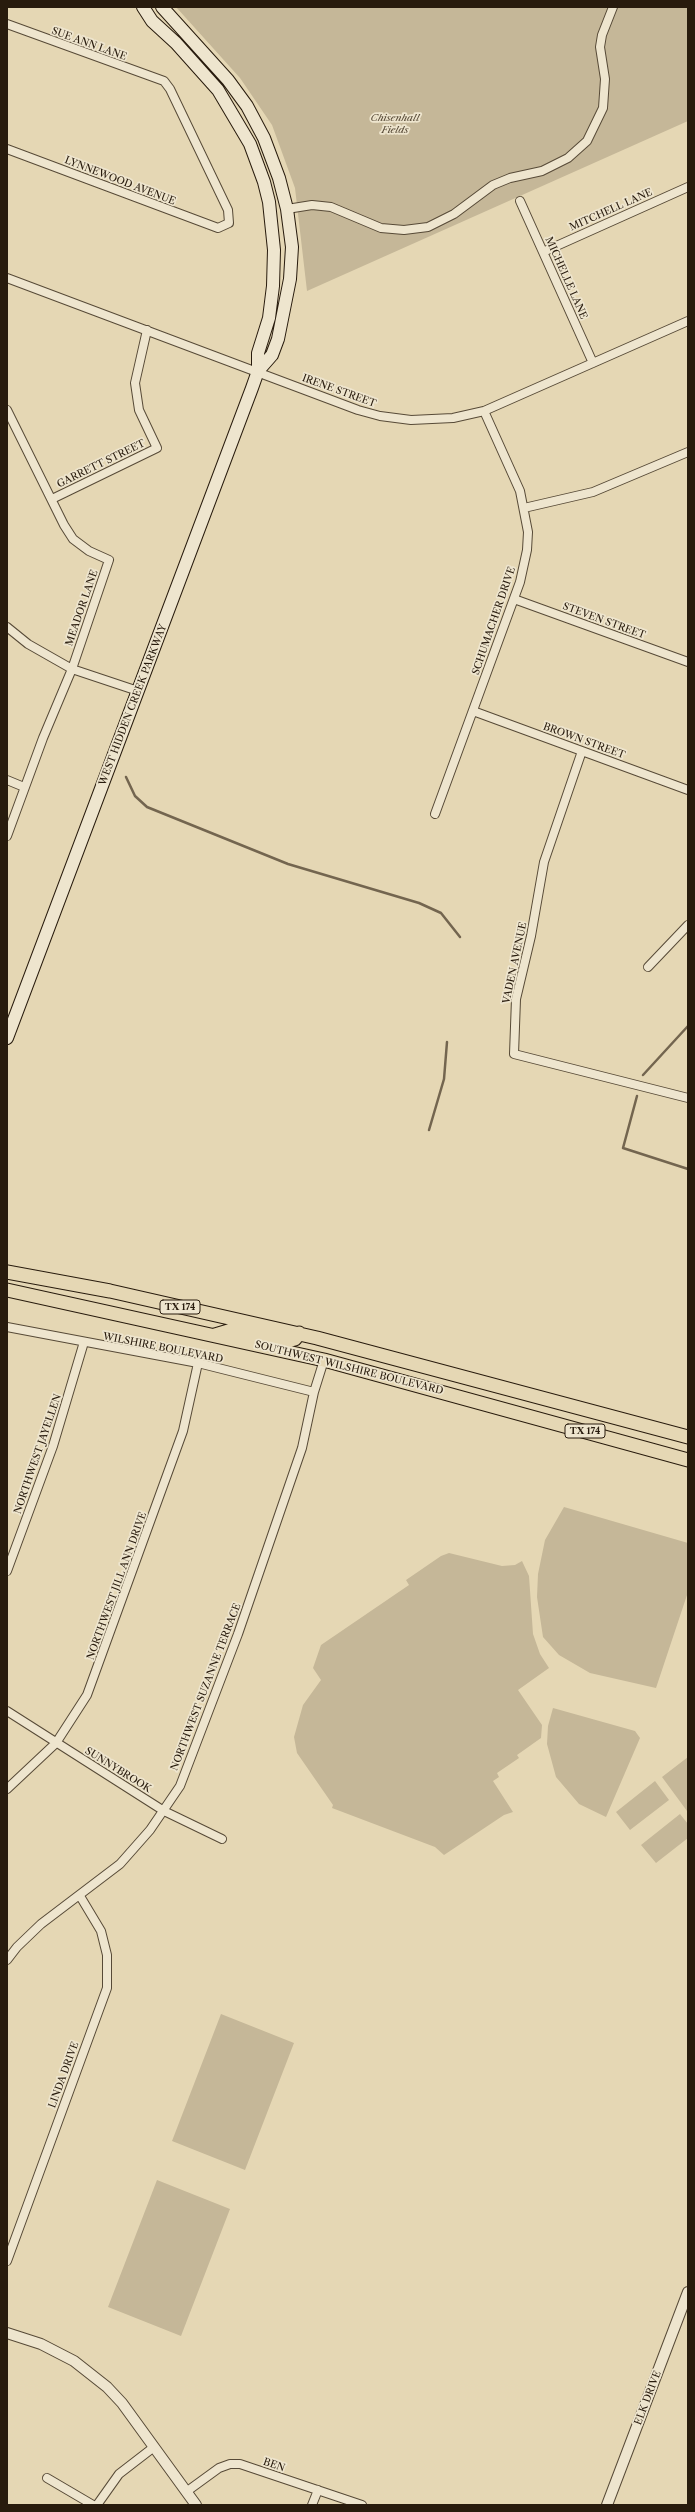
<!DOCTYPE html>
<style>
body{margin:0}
#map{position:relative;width:695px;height:2512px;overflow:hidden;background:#e5d7b4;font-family:"Libre Caslon Text",serif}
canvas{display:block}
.frame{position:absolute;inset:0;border:8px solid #281b0d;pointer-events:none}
</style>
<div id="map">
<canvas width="695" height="2512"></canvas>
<div class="frame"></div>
</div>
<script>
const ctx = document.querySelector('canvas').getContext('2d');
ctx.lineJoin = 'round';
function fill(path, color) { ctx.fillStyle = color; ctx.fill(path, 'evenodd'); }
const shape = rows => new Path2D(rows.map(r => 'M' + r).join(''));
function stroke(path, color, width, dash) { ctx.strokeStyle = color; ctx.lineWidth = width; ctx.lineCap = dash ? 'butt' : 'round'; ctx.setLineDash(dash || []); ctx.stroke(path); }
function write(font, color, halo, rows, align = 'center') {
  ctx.font = font + ' "Libre Caslon Text",serif'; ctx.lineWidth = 3.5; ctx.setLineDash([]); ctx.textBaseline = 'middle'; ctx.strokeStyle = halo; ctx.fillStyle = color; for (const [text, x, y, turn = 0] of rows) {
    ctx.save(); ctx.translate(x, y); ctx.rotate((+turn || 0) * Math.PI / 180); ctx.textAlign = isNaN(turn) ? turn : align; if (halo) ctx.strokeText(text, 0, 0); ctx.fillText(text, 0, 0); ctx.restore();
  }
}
const green = shape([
 [176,7,688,7,688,121,307,291,295,188,272,125,240,78],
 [564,1507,688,1543,688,1592,656,1688,590,1673,559,1655,543,1637,537,1597,538,1574,545,1540],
 [449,1553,502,1566,515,1565,522,1561,529,1576,533,1634,540,1654,549,1668,518,1690,542,1725,541,1738,517,1755,519,1758,497,1773,499,1777,493,1781,513,1812,504,1815,444,1855,435,1847,332,1808,333,1805,297,1753,294,1737,303,1705,321,1680,313,1668,321,1645,409,1585,406,1580,441,1556],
 [553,1708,635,1731,640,1738,606,1817,579,1804,556,1777,547,1744,548,1726],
 [688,1757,688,1810,687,1811,662,1777],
 [655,1781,669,1800,630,1830,616,1812],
 [680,1814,688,1824,688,1838,656,1863,641,1845],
 [221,2014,294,2043,245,2170,172,2141],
 [157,2180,230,2209,181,2336,108,2307]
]);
const stream = shape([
 [126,777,135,796,147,807,288,864,419,903,441,913,460,937],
 [643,1075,688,1026],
 [637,1096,623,1148,688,1169],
 [429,1130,444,1079,447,1042]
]);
const minor = shape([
 [7,24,164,81,170,89,228,210,229,223,218,228,7,149],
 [520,201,593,363],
 [287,209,312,205,331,207,381,228,404,230,428,227,454,214,493,185,510,178,542,171,568,158,587,141,603,108,605,79,600,47,602,35,613,7],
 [543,252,688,187],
 [7,278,358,410,380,416,411,420,453,418,484,411,688,321],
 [7,410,64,525,73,539,89,551,109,560,72,669,43,738,7,836],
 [52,499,157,448,139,410,135,383,147,330],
 [524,508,593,492,688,452],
 [514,599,688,662],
 [7,627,28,644,72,669,138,691],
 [473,711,688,790],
 [582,751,544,862,531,936,516,999,514,1054,688,1098],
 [7,780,24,787],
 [435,814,520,582,527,550,528,532,520,491,484,411],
 [648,967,688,925],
 [7,1327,198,1363,314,1392],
 [7,1571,53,1446,84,1342],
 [7,1711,164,1811,222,1839],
 [7,1789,56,1743,87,1695,183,1431,198,1363],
 [7,1960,17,1947,41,1924,120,1864,150,1830,180,1786,238,1634,302,1448,314,1392,324,1360],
 [7,2261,107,1988,107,1955,101,1931,80,1896],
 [47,2478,93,2505],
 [186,2492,219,2468,230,2464,240,2464,362,2505],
 [97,2505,119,2474,154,2447],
 [312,2505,318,2490]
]);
const tertiary = shape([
 [7,2333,41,2344,74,2361,107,2387,122,2403,196,2505],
 [607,2505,688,2292]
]);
const secondary = shape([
 [162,7,228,80,247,106,264,138,279,178,287,209,292,247,290,279,278,339,272,355,258,371],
 [7,1038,252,388,258,371,258,353,269,318,273,286,274,250,269,202,264,182,250,144,218,90,176,43,152,21,143,7]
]);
const primary = shape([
 [7,1272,110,1291,317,1338,688,1437],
 [7,1290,324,1360,688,1460],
 [215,1335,235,1329,287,1341,295,1339,299,1333]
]);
const shields = [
 [180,1307,40],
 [585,1431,40]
];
const shieldNames = [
 ["TX 174",180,1307],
 ["TX 174",585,1431]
];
const streetNames = [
 ["SUE ANN LANE",89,44,20],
 ["LYNNEWOOD AVENUE",120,181,21],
 ["MITCHELL LANE",611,210,-24],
 ["MICHELLE LANE",566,278,66],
 ["IRENE STREET",339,391,20],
 ["GARRETT STREET",101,464,-26],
 ["MEADOR LANE",82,608,-71],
 ["SCHUMACHER DRIVE",494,621,-71],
 ["STEVEN STREET",604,621,20],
 ["WEST HIDDEN CREEK PARKWAY",133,705,-69],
 ["BROWN STREET",584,741,20],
 ["VADEN AVENUE",515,963,-78],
 ["WILSHIRE BOULEVARD",163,1348,11],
 ["SOUTHWEST WILSHIRE BOULEVARD",349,1368,14],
 ["NORTHWEST JAYELLEN",38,1454,-71],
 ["NORTHWEST JILL ANN DRIVE",117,1586,-70],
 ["NORTHWEST SUZANNE TERRACE",206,1687,-69],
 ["SUNNYBROOK",118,1770,32],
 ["LINDA DRIVE",64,2075,-70],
 ["ELK DRIVE",648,2398,-69],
 ["BEN",274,2465,19]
];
const parkNames = [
 ["Chisenhall",395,118],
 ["Fields",395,130]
];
fill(green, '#c5b798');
stroke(stream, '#73654f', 2.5);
stroke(minor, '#574a37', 10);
stroke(tertiary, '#574a37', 12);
stroke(secondary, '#281b0d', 14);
stroke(primary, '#281b0d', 15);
stroke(minor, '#eee5ce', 8);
stroke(tertiary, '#eee5ce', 10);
stroke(secondary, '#eee5ce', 12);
stroke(primary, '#e5d7b4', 13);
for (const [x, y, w] of shields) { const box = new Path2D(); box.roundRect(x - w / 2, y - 7, w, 14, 3); ctx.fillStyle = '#eee5ce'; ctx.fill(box); stroke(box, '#281b0d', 1); }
write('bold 9px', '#281b0d', null, shieldNames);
write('10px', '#281b0d', '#eee5ce', streetNames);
write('italic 10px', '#574a37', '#eee5ce', parkNames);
</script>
